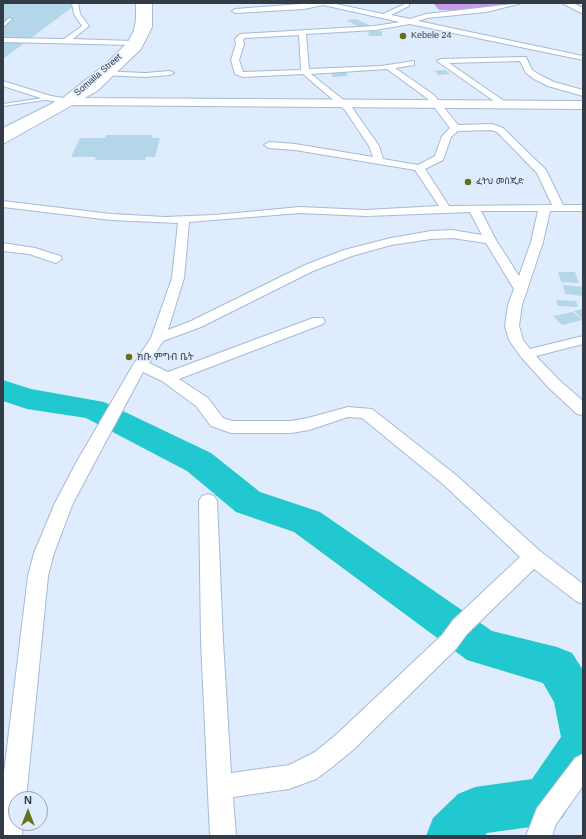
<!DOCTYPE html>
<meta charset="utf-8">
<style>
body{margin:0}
#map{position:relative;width:586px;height:839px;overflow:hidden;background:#dfecfd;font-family:Arial,sans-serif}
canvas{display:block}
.frame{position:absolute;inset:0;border:4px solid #333b46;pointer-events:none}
.north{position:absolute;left:8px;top:791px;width:40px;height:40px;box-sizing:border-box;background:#dfecfd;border:1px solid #9aa5b4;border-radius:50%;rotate:0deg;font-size:11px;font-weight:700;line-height:16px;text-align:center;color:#333b46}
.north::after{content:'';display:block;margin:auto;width:14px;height:18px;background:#667019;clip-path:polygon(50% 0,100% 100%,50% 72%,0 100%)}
</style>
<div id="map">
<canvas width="586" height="839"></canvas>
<div class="frame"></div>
<div class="north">N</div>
</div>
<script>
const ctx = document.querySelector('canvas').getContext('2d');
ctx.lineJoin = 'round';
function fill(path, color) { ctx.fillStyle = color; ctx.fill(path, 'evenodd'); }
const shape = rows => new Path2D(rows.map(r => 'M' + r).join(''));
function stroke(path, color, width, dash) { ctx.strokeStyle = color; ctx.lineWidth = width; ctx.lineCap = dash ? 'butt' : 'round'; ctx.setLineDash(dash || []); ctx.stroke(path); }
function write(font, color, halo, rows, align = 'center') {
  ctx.font = font + ' Arial,"Noto Sans Ethiopic",sans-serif'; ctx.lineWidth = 3; ctx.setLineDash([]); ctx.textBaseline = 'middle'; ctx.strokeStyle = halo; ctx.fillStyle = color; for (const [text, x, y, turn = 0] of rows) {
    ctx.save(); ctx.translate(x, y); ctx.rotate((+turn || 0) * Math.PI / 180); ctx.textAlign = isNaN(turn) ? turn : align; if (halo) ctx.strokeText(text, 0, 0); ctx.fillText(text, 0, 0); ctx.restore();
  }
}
const forest = shape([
 [433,3,514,3,485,10,439,10]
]);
const river = shape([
 [3,380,31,389,104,402,211,453,260,492,320,512,492,631,557,647,572,653,583,670,583,785,562,818,545,825,487,833,485,836,426,836,433,818,458,794,475,787,532,779,561,737,554,702,543,683,467,660,294,532,236,512,187,471,86,418,27,409,3,401,3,380]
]);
const building = shape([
 [3,3,78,3,3,59],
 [356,19,371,26,361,28,346,20],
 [369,31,382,31,382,36,368,36],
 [445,70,450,74,439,75,434,71],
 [346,72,348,76,333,77,331,73],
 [106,135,153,135,152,138,160,138,155,157,146,157,145,160,95,160,96,157,71,157,80,138,105,138],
 [558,272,575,272,579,283,561,282],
 [563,285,583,287,583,296,565,294],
 [556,300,576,301,578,307,558,306],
 [583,309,583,319,582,319,574,311],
 [573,312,582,320,562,325,553,316]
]);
const lane = shape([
 [9,18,12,19,3,27,3,24,9,18],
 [50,97,52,97,52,99,3,106,3,104,50,97]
]);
const street = shape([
 [72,3,78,3,80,14,89,26,73,39,132,41,136,43,132,45,3,42,3,38,64,39,82,26,74,14,72,3],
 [314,3,331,3,383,14,407,3,409,4,409,6,391,15,410,19,426,14,522,3,486,12,427,18,418,21,583,56,583,60,410,24,375,30,306,34,309,69,381,66,414,61,414,65,395,68,434,95,458,125,492,124,503,128,546,170,563,205,583,205,583,211,550,211,543,242,522,305,519,326,523,340,530,349,583,336,583,344,536,356,559,380,583,401,583,415,577,414,549,388,521,357,509,340,505,326,508,305,514,289,486,243,452,238,431,239,391,245,352,256,313,271,201,327,163,341,149,363,168,372,313,318,323,318,325,321,323,324,179,379,208,398,223,418,232,421,291,421,308,418,348,407,372,409,456,475,540,551,583,584,583,604,576,601,534,569,467,634,456,649,354,749,331,768,316,779,289,789,233,797,236,836,210,836,201,641,199,501,202,496,208,494,214,496,217,501,223,641,231,773,289,765,315,752,338,733,442,635,453,620,520,557,444,485,362,418,348,417,309,430,291,433,231,433,211,426,196,406,162,381,143,372,73,503,54,553,48,576,26,799,16,799,16,823,23,823,22,836,3,836,3,781,28,576,34,553,55,503,76,463,133,365,151,338,172,278,178,223,111,220,3,207,3,201,111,214,165,217,215,215,300,207,366,210,439,206,415,170,295,150,269,148,264,145,269,142,295,144,373,157,369,146,345,110,303,74,243,77,235,74,231,60,236,44,235,39,240,34,375,26,400,22,323,5,304,9,235,13,232,11,235,9,314,3],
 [299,35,301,70,243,72,239,60,244,44,243,40,245,38,299,35],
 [387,69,428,99,450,128,442,136,435,156,418,165,383,159,379,146,351,106,311,74,387,69],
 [491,130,497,132,537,173,552,205,449,206,425,169,443,160,451,137,458,131,491,130],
 [481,211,538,211,531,242,519,276,496,240,481,211],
 [470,212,482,235,452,230,431,231,391,238,344,250,305,265,191,321,168,330,184,278,189,222,300,213,366,216,470,212],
 [523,57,526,57,532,70,540,75,554,82,583,90,583,96,548,86,534,79,526,73,520,61,449,63,507,103,508,105,504,108,437,61,441,59,523,57],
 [99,71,145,73,170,71,174,73,170,75,145,77,102,75,98,73,99,71],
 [3,81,51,96,70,99,71,101,67,104,47,100,3,86,3,81],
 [3,243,35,248,60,256,62,259,56,263,29,254,3,251,3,243],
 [583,754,583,786,556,824,552,836,526,836,537,808,575,758,583,754]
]);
const secondary = shape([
 [136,3,144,3,146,20,144,30,137,43,115,67,79,98,583,101,583,109,69,105,3,137,3,128,63,98,107,63,128,42,134,30,136,20,136,3],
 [562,3,573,3,583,8,583,14,562,3]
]);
const primary = shape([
 [144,3,152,3,152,27,141,49,97,91,3,144,3,135,89,87,133,46,142,27,144,3]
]);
const markers = [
 [403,36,4,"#667019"],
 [468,182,4,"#667019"],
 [129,357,4,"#667019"]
];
const farPoinames = [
 ["Kebele 24",411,36],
 ["ፈትህ መስጂድ",476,182]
];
const farStreetnames = [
 ["Somalia Street",98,75,-41]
];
const poiNames = [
 ["ክቡ ምግብ ቤት",137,357]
];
fill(forest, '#ca9aeb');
fill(river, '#22c8cf');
fill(building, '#b3d7e8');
stroke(lane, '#a5bad5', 2);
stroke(street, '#a5bad5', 2);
stroke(secondary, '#a5bad5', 2);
stroke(primary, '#a5bad5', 2);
fill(lane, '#fff');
fill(street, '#fff');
fill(secondary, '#fff');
fill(primary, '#fff');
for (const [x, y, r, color] of markers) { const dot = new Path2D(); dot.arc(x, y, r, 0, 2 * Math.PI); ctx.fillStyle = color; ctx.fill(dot); stroke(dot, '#dfecfd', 1.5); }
write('9px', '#333b46', '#dfecfd', farPoinames, 'left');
write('9px', '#333b46', '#dfecfd', farStreetnames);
write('10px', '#333b46', '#dfecfd', poiNames, 'left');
</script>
